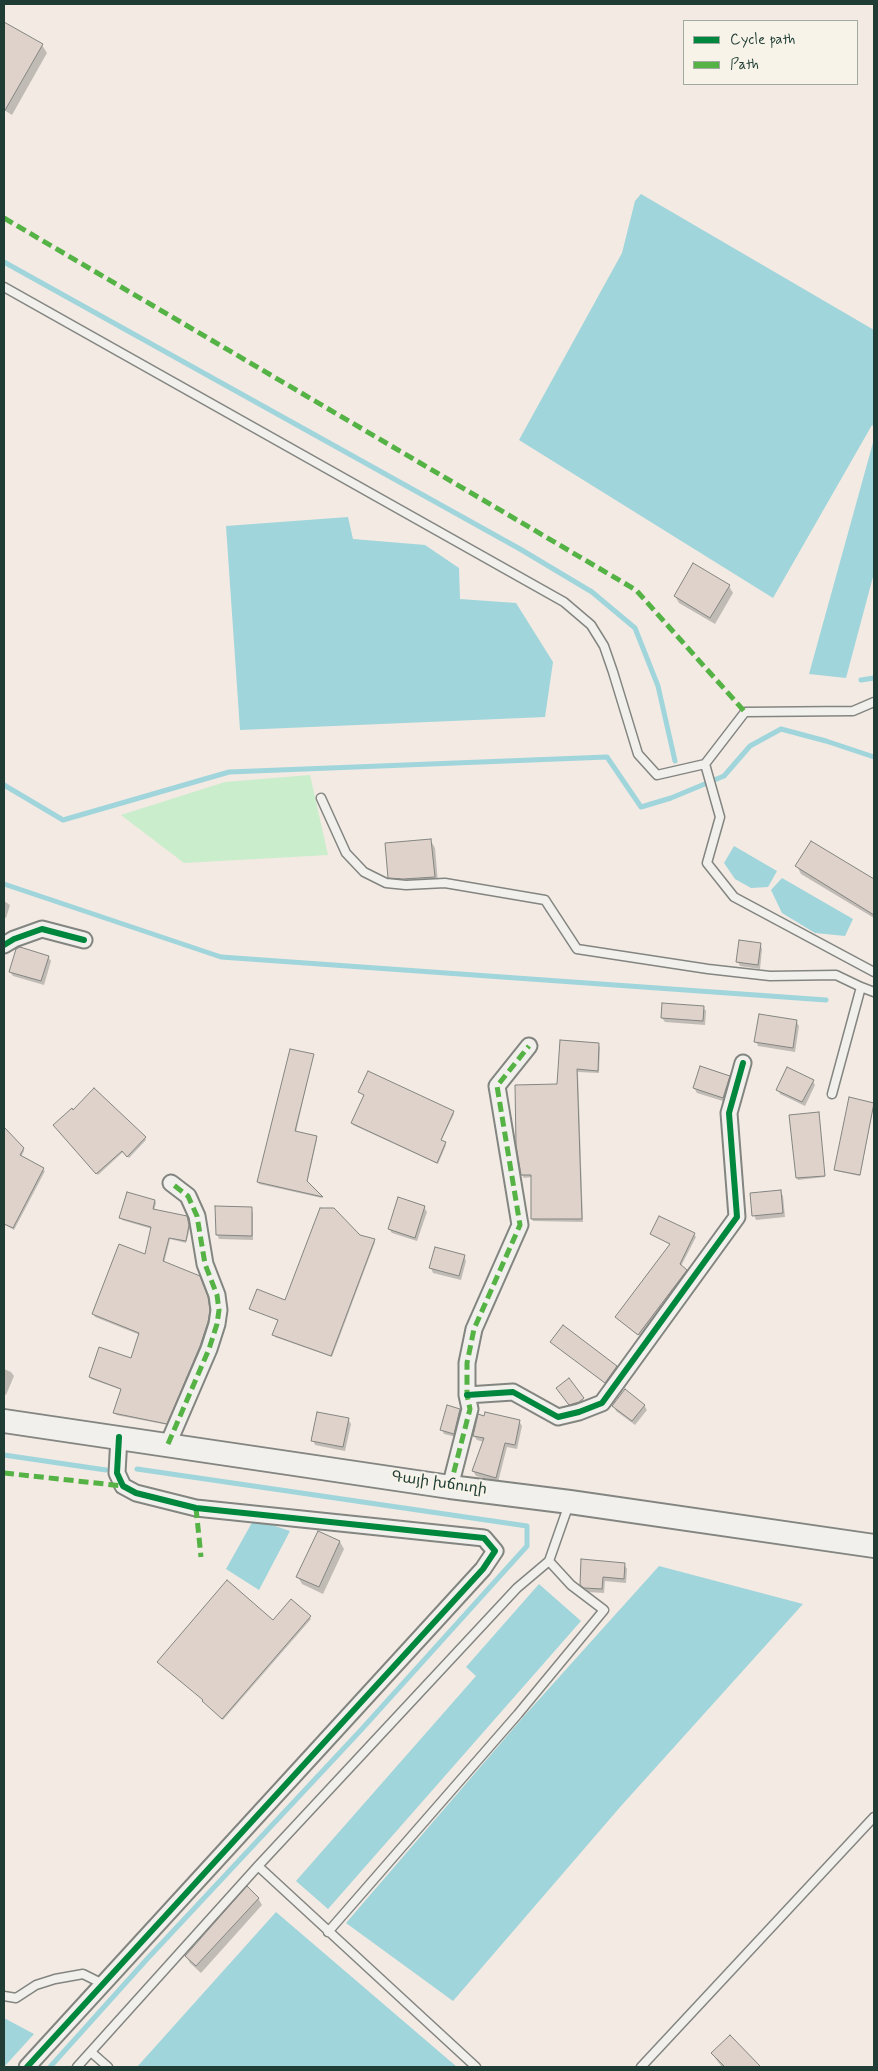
<!DOCTYPE html>
<meta charset="utf-8">
<style>
body{margin:0}
#map{position:relative;width:878px;height:2071px;overflow:hidden;background:#f2eae3;font-family:Mynerve,sans-serif}
canvas{display:block}
.frame{position:absolute;inset:0;border:5px solid #1f3d34;pointer-events:none}
.legend{position:absolute;left:683px;top:20px;width:175px;height:65px;box-sizing:border-box;background:#f7f3e8;border:1px solid #a1aaa0;margin:0;padding:6px 9px;list-style:none;font-size:15px;color:#1f3d34}
.legend li{display:flex;align-items:center;gap:10px;height:25px}
.legend b{width:25px;border:1px solid #a1aaa0}
</style>
<div id="map">
<canvas width="878" height="2071"></canvas>
<div class="frame"></div>
<ul class="legend">
<li><b style="height:6px;background:#00873e"></b>Cycle path</li>
<li><b style="height:6px;background:#55b346"></b>Path</li>
</ul>
</div>
<script>
const ctx = document.querySelector('canvas').getContext('2d');
ctx.lineJoin = 'round';
function fill(path, color) { ctx.fillStyle = color; ctx.fill(path, 'evenodd'); }
const shape = rows => new Path2D(rows.map(r => 'M' + r).join(''));
function stroke(path, color, width, dash) { ctx.strokeStyle = color; ctx.lineWidth = width; ctx.lineCap = dash ? 'butt' : 'round'; ctx.setLineDash(dash || []); ctx.stroke(path); }
function write(font, color, halo, rows, align = 'center') {
  ctx.font = font + ' Mynerve,"Noto Sans Armenian",sans-serif'; ctx.lineWidth = 4; ctx.setLineDash([]); ctx.textBaseline = 'middle'; ctx.strokeStyle = halo; ctx.fillStyle = color; for (const [text, x, y, turn = 0] of rows) {
    ctx.save(); ctx.translate(x, y); ctx.rotate((+turn || 0) * Math.PI / 180); ctx.textAlign = isNaN(turn) ? turn : align; if (halo) ctx.strokeText(text, 0, 0); ctx.fillText(text, 0, 0); ctx.restore();
  }
}
const green = shape([
 [310,775,328,855,184,863,121,815,225,782]
]);
const water = shape([
 [641,194,874,330,874,427,872,425,773,598,519,440,622,253,635,201],
 [874,439,874,573,846,678,809,674],
 [348,517,353,539,425,545,459,568,460,599,516,603,553,662,545,717,240,730,226,526],
 [734,846,777,871,768,887,751,888,735,879,724,863],
 [782,878,853,919,845,936,815,933,782,913,771,890],
 [254,1519,290,1531,259,1590,226,1569],
 [659,1566,803,1604,621,1806,453,2001,346,1923,525,1715],
 [539,1584,581,1621,328,1909,296,1881,476,1676,466,1667],
 [276,1912,457,2067,137,2067],
 [4,2018,34,2034,4,2067]
]);
const shadow = shape([
 [4,23,42,45,47,53,12,115,4,110],
 [694,565,729,586,733,593,715,624,679,603,675,596],
 [431,841,435,848,438,883,393,884,389,877],
 [812,842,874,880,874,918,801,874,797,866],
 [4,901,10,905,6,918,4,917],
 [760,944,762,949,760,969,740,966,738,962],
 [48,957,51,961,44,985,13,976,10,972],
 [703,1007,706,1011,705,1025,665,1022,662,1018],
 [796,1021,799,1026,795,1052,758,1046,756,1041],
 [598,1044,600,1047,599,1073,578,1072,583,1222,533,1221,532,1218,532,1177,524,1178,522,1175,559,1085],
 [313,1056,296,1132,317,1139,307,1184,322,1198,259,1184,258,1182],
 [729,1077,732,1081,726,1102,697,1093,694,1088],
 [813,1081,815,1085,805,1106,780,1094,778,1090],
 [360,1092,453,1112,454,1114,441,1141,446,1145,438,1164,353,1125,352,1123,364,1096],
 [850,1099,874,1104,860,1176,836,1171,835,1170],
 [819,1115,825,1177,798,1180,797,1178],
 [56,1127,145,1138,146,1140,129,1158,123,1152,98,1175],
 [4,1129,23,1148,24,1151,21,1157,45,1171,14,1230,4,1224],
 [780,1191,783,1196,785,1217,756,1220,754,1215],
 [155,1201,156,1203,154,1211,188,1220,190,1228,186,1243,170,1239,164,1263,208,1301,210,1313,201,1348,168,1425,116,1415,115,1413,122,1390,91,1379,90,1377,132,1360,140,1335,95,1317,94,1314,146,1255,152,1229,122,1220,121,1217],
 [424,1207,427,1212,417,1241,392,1233,389,1229],
 [251,1208,253,1213,253,1240,219,1239,217,1234],
 [651,1234,694,1234,696,1237,681,1266,688,1273,640,1336,616,1317,671,1245],
 [359,1236,375,1242,332,1357,275,1337,274,1335,279,1321,251,1309,286,1301],
 [464,1256,466,1261,461,1280,433,1273,431,1268],
 [553,1344,616,1367,617,1369,606,1384],
 [4,1369,11,1372,14,1376,6,1395,4,1394],
 [560,1393,583,1399,585,1403,572,1409],
 [644,1405,647,1410,635,1425,616,1411,614,1406],
 [460,1410,462,1414,456,1437,444,1434,442,1430],
 [348,1419,351,1424,345,1451,315,1445,313,1440],
 [519,1421,522,1426,517,1449,507,1447,498,1482,476,1476,473,1471,484,1442,477,1440,474,1436],
 [318,1532,340,1542,344,1549,323,1594,302,1584,298,1577],
 [624,1564,627,1569,626,1583,605,1581,604,1593,588,1592,581,1584],
 [291,1601,311,1619,223,1720,204,1702],
 [258,1898,262,1905,201,1973,190,1963,186,1956],
 [730,2036,759,2067,722,2067,718,2062,712,2053]
]);
const stream = shape([
 [4,262,520,549,592,592,635,628,658,686,675,761],
 [861,680,874,678],
 [4,785,63,820,229,772,607,757,641,807,671,798,724,776,750,746,781,729,826,741,874,757],
 [4,884,221,957,826,1000],
 [4,1455,106,1470],
 [50,2067,148,1958,361,1730,527,1546,527,1526,137,1469]
]);
const building = shape([
 [4,22,43,44,4,112,4,22],
 [693,563,730,585,710,618,674,596,693,563],
 [431,839,435,877,403,879,388,878,385,843,431,839],
 [811,841,874,879,874,915,795,866,811,841],
 [739,940,761,943,758,965,736,962,739,940],
 [20,947,49,956,41,981,9,972,16,949,20,947],
 [662,1003,704,1006,703,1021,661,1018,662,1003],
 [759,1014,797,1020,793,1048,754,1042,759,1014],
 [560,1040,599,1043,598,1071,577,1069,582,1219,531,1219,531,1175,521,1175,516,1145,515,1085,557,1084,560,1040],
 [290,1049,314,1054,295,1131,317,1136,307,1181,323,1197,257,1182,290,1049],
 [700,1066,730,1076,723,1098,693,1088,700,1066],
 [787,1067,814,1080,802,1102,776,1090,787,1067],
 [368,1071,454,1111,441,1140,446,1142,437,1163,351,1123,364,1095,358,1092,368,1071],
 [94,1088,146,1137,127,1157,122,1151,96,1174,53,1125,72,1108,73,1110,94,1088],
 [849,1097,874,1103,860,1175,834,1170,849,1097],
 [819,1112,825,1176,796,1178,789,1115,819,1112],
 [4,1127,24,1148,20,1155,44,1168,13,1228,4,1224,4,1127],
 [781,1190,783,1213,752,1216,750,1193,781,1190],
 [127,1192,155,1200,153,1209,187,1216,189,1225,186,1241,169,1238,163,1261,200,1276,208,1297,210,1310,208,1322,200,1346,167,1424,113,1413,121,1389,89,1377,99,1347,131,1358,139,1333,92,1314,119,1244,145,1254,151,1227,119,1218,127,1192],
 [398,1197,425,1206,415,1238,388,1229,398,1197],
 [215,1206,252,1207,252,1236,216,1235,215,1206],
 [320,1208,334,1208,360,1235,375,1239,331,1356,272,1335,278,1320,249,1309,257,1289,285,1300,320,1208],
 [659,1216,695,1233,680,1264,687,1270,638,1335,615,1317,670,1244,650,1234,659,1216],
 [435,1247,465,1255,459,1276,429,1268,435,1247],
 [563,1325,617,1366,605,1383,550,1342,563,1325],
 [569,1378,584,1398,579,1402,569,1405,556,1388,569,1378],
 [625,1389,645,1405,632,1421,612,1406,625,1389],
 [447,1405,460,1409,454,1434,440,1430,447,1405],
 [317,1412,349,1418,343,1447,311,1441,317,1412],
 [485,1412,520,1420,515,1445,505,1443,496,1478,472,1471,484,1438,473,1436,478,1414,484,1416,485,1412],
 [318,1531,340,1541,319,1587,296,1577,318,1531],
 [581,1559,625,1563,624,1579,603,1577,602,1589,584,1588,580,1585,581,1559],
 [227,1580,273,1620,291,1599,311,1616,222,1719,202,1701,203,1700,157,1662,227,1580],
 [247,1886,259,1898,196,1966,185,1956,247,1886],
 [730,2035,761,2067,725,2067,711,2053,730,2035]
]);
const service = shape([
 [4,287,564,602,591,625,604,646,613,672,638,754,657,775,705,764,745,712,853,711,874,702],
 [705,764,720,817,707,863,734,897,874,972],
 [321,798,346,853,364,872,386,883,406,885,445,883,545,900,577,949,708,969,770,976,836,975,861,987],
 [832,1094,861,987,874,992],
 [258,1866,476,2067],
 [328,1932,518,1714,604,1610,571,1585,549,1561],
 [4,1996,16,1998,36,1985,55,1979,83,1974,103,1984],
 [91,2052,108,2067],
 [77,2067,258,1866,517,1588,549,1561,569,1504],
 [641,2067,874,1817]
]);
const minor = shape([
 [4,945,14,939,42,929,84,940],
 [467,1395,513,1392,558,1417,579,1412,602,1403,737,1217,729,1113,743,1063],
 [168,1444,209,1349,217,1324,219,1310,217,1295,205,1264,197,1216,188,1196,171,1183],
 [450,1487,470,1409,467,1395,467,1363,474,1329,520,1225,497,1086,529,1046],
 [27,2067,483,1569,495,1551,484,1538,196,1508,136,1493,123,1486,117,1473,119,1437]
]);
const secondary = shape([
 [4,1421,450,1487,570,1502,874,1546]
]);
const quiet = shape([
 [4,218,636,590,745,712],
 [168,1444,209,1349,217,1324,219,1310,217,1295,205,1264,197,1216,188,1196,171,1183],
 [4,1473,123,1486],
 [450,1487,470,1409,467,1395,467,1363,474,1329,520,1225,497,1086,529,1046],
 [196,1508,201,1557]
]);
const cycleway = shape([
 [4,945,14,939,42,929,84,940],
 [467,1395,513,1392,558,1417,579,1412,602,1403,737,1217,729,1113,743,1063],
 [27,2067,483,1569,495,1551,484,1538,196,1508,136,1493,123,1486,117,1473,119,1437]
]);
const streetNames = [
 ["Գայի խճուղի",439,1484,8]
];
fill(green, '#caedcc');
fill(water, '#a0d5db');
fill(shadow, '#0003');
stroke(stream, '#a0d5db', 5);
fill(building, '#dfd2cb');
stroke(building, '#838581', 1);
stroke(service, '#838581', 11);
stroke(minor, '#838581', 19);
stroke(secondary, '#838581', 26);
stroke(service, '#f2f0ec', 8);
stroke(minor, '#f2f0ec', 15);
stroke(secondary, '#f2f0ec', 22);
stroke(quiet, '#55b346', 5, [10, 5]);
stroke(cycleway, '#00873e', 6);
write('15px', '#1f3d34', '#f7f3e8', streetNames);
</script>
